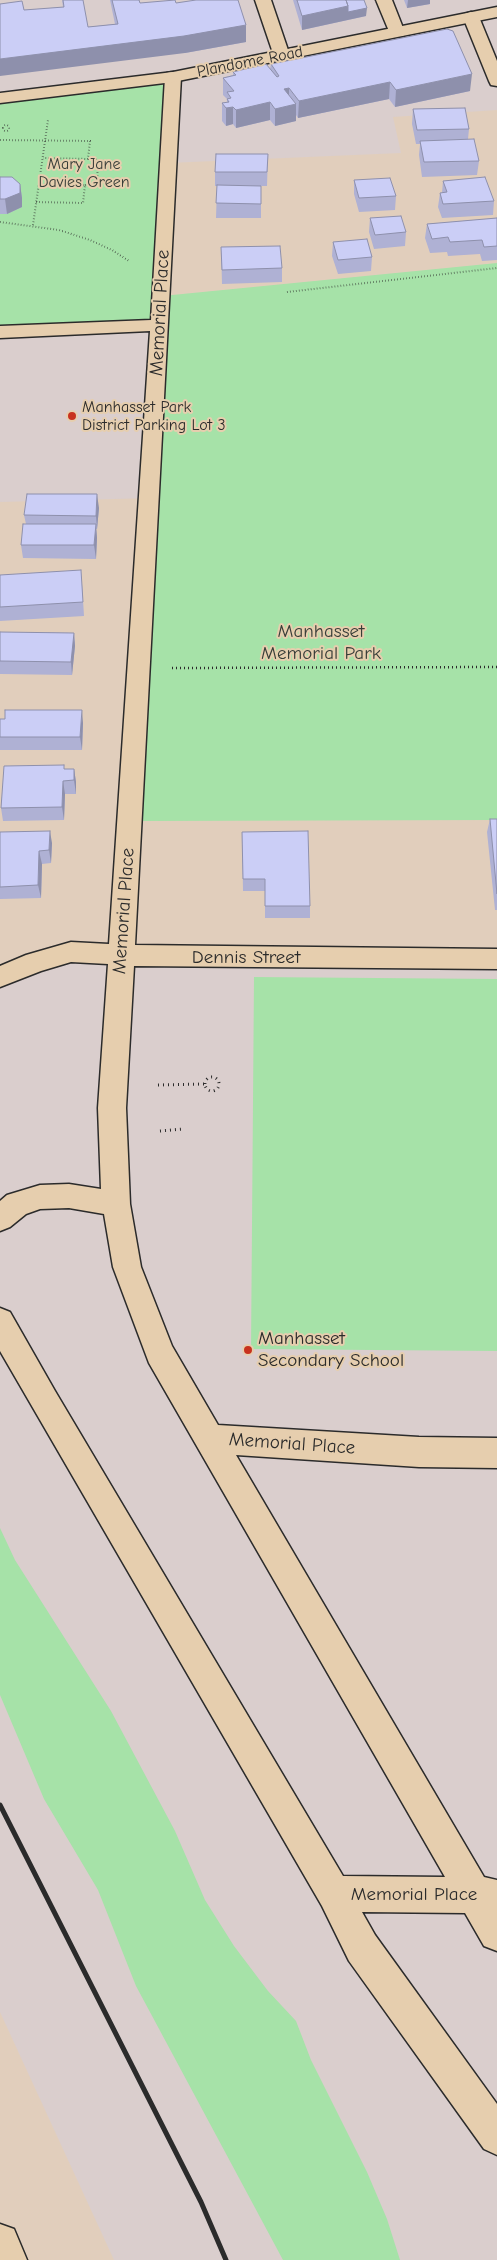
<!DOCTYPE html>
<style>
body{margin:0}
canvas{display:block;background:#e1cebc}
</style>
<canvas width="497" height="2260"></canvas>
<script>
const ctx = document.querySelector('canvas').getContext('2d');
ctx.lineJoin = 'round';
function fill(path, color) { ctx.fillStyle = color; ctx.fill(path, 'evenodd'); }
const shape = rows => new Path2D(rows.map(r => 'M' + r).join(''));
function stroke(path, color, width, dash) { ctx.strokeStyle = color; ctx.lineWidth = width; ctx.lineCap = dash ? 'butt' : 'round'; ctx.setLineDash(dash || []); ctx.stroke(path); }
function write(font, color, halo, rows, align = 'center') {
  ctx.font = font + ' "Comic Neue",sans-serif'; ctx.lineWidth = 4; ctx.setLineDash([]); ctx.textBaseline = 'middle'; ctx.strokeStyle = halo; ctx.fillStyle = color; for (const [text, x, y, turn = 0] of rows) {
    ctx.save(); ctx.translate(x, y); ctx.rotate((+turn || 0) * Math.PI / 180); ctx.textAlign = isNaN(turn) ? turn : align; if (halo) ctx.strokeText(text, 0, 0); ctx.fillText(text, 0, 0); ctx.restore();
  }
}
const built = shape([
 [0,0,497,0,497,110,393,117,401,153,168,163,0,98],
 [160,325,153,498,0,502,0,332],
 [497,960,497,2260,114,2260,0,2012,0,975,39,961]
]);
const green = shape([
 [173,77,162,296,497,263,497,820,137,821,160,325,0,332,0,98],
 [254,977,497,979,497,1351,251,1349],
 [0,1528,15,1560,111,1711,175,1831,205,1900,234,1946,268,1991,296,2021,311,2060,367,2172,387,2219,400,2260,283,2260,136,1986,98,1890,44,1799,0,1695]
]);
const pathFar2 = shape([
 '3 128a3 3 0 1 1 6 0a3 3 0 1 1-6 0Z',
 [0,140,90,141,88,159,43,158],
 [85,185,97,185,98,159,88,159],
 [36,202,83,203,85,185,39,184],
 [0,222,59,230,90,240,112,250,129,261],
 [33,225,48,120],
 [287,292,497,268]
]);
const pathFar1 = shape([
 [172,668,497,667]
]);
const path = shape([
 '205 1084a7 7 0 1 1 14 0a7 7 0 1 1-14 0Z',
 [158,1085,204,1084],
 [160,1131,183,1129]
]);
const minor = shape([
 [255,0,271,0,290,56,288,60,282,61,276,60,274,56,255,0],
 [376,0,392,0,405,33,403,36,391,36,376,0],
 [471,12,477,14,479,17,497,61,497,86,491,85,489,81,463,17,465,14,471,12],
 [173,72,179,73,181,77,135,945,497,949,497,969,134,966,126,1108,130,1204,141,1267,172,1346,218,1425,419,1437,497,1438,497,1468,419,1467,236,1455,484,1877,497,1880,497,1951,484,1946,465,1913,362,1912,375,1935,497,2104,497,2155,484,2149,349,1961,322,1906,0,1351,0,1308,10,1312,55,1391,343,1876,445,1877,149,1363,113,1267,104,1214,69,1208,40,1209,26,1214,10,1227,0,1231,0,1201,7,1195,40,1185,69,1184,101,1189,98,1108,108,964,71,962,41,971,0,987,0,966,26,955,71,942,109,944,150,331,0,338,0,326,151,320,165,77,167,73,173,72],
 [0,2224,14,2229,27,2260,0,2260,0,2224]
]);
const major = shape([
 [497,7,497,17,173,82,0,103,0,93,173,72,497,7]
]);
const rail = shape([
 [0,1805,201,2202,226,2260]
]);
const wall = shape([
 [62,0,88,27,115,24,110,0,139,0,140,3,176,3,246,42,185,53,24,10,63,7],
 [293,0,364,0,366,16,302,30],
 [404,0,430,0,430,4,407,8],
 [271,64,470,91,395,107,389,99,298,118,296,115,296,121,275,126,270,120,236,128,233,124,226,126,222,121,222,103,227,102,227,99,223,95,223,78,233,75,233,72,270,69],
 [413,109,469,129,468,139,479,161,477,175,422,177,419,155,420,144,416,144,412,124],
 [268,154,267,186,261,186,261,218,216,218,217,186,215,186,215,172],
 [0,177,20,184,22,198,22,207,7,214,0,214],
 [354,180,396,196,395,210,359,212,354,194],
 [443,181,494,201,493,215,442,218,438,207,440,193,442,193],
 [370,218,406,232,405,246,374,249,369,232],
 [497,218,497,260,482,261,480,254,448,256,447,252,430,253,425,238,427,224],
 [333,242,372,257,371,271,338,274,332,256],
 [221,247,282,268,282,282,222,284],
 [99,508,97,529,96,529,97,538,96,559,23,558,21,545,26,524,24,515],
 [0,575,82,584,84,616,0,621],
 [0,632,74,633,75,646,72,675,0,674],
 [0,719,83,723,82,750,0,750],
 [65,769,74,769,76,782,76,794,65,794,64,820,3,821,1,808],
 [490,819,497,819,497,910,495,910,487,832],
 [0,832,52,843,51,863,42,864,41,898,0,899],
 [242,832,310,906,310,918,265,918,265,891,243,891]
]);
const shadedWall = shape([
 [408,0,430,0,430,4,407,8],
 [348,6,367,8,366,16,302,30,302,16],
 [246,25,246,42,185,53,0,76,0,59],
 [472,74,470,91,395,107,396,90],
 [390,82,389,99,298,118,299,101],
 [289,88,289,105,284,89],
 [270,102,270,120,236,128,236,110],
 [296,104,296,121,275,126,275,109],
 [233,107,233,124,226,126,226,108],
 [20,184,22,198,22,207,7,214,5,199],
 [97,494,99,508,97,529,96,516],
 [96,524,97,538,96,559,94,545],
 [74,633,75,646,72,675,71,662],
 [82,710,83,723,82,750,80,737],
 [74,769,76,782,76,794,74,780],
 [63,781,65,794,64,820,62,807],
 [50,831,52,843,51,863,49,850],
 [39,851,42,864,41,898,38,885]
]);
const building = shape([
 [63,0,83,0,88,27,118,24,112,0,139,0,140,3,175,0,176,3,196,0,238,0,246,25,184,36,0,59,0,4,22,1,24,10,64,7,63,0],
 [297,0,346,0,348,6,302,16,297,0],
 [346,0,364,0,367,8,348,12,348,6,346,0],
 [447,29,453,31,472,74,396,90,390,82,299,101,289,88,284,89,296,104,275,109,270,102,236,110,233,107,226,108,222,103,229,102,227,99,231,98,227,92,234,91,223,78,236,75,233,72,266,64,277,77,279,76,271,64,447,29],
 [465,108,469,129,417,130,413,109,465,108],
 [474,139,479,161,424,162,420,141,474,139],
 [216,154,268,154,267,172,215,172,216,154],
 [0,177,12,177,20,184,20,193,5,199,0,199,0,177],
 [485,177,494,201,443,204,440,193,447,192,443,181,485,177],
 [390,178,396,196,359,198,354,180,390,178],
 [217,185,261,186,261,204,216,203,217,185],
 [401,216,406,232,375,235,370,218,401,216],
 [497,218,497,246,484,247,482,240,450,242,448,237,432,239,427,224,497,218],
 [367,239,372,257,338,260,333,242,367,239],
 [280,246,282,268,222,270,221,247,280,246],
 [27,494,97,494,96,516,24,515,27,494],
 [23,524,96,524,94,545,21,545,23,524],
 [81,570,83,602,0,607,0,575,81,570],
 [0,632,74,633,71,662,0,661,0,632],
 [5,710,82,710,80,737,0,737,0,719,5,719,5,710],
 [64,765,64,769,74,769,74,780,63,781,62,807,1,808,4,766,64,765],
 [490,819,497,819,497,894,490,819],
 [50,831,49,850,39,851,38,885,0,887,0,832,50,831],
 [308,831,310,906,265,906,265,879,243,879,242,832,308,831]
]);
const markers = [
 [72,416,5,"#c8321e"],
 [248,1350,5,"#c8321e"]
];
const farStreetnames = [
 ["Plandome Road",250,62,-11]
];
const farParknames = [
 ["Mary Jane",84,164],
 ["Davies Green",84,182]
];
const farPoinames = [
 ["Manhasset Park",82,407],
 ["District Parking Lot 3",82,425]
];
const streetNames = [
 ["Memorial Place",160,313,-87],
 ["Memorial Place",124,911,-86],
 ["Dennis Street",246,958],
 ["Memorial Place",292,1444,4],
 ["Memorial Place",414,1895]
];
const parkNames = [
 ["Manhasset",321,632],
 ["Memorial Park",321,654]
];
const poiNames = [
 ["Manhasset",258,1339],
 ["Secondary School",258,1361]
];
fill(built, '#dacecd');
fill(green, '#a6e2a8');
stroke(minor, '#2b2b2b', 3);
stroke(major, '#2b2b2b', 3);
stroke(pathFar2, '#2b2b2b', 2, [0.5, 2.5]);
stroke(pathFar1, '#2b2b2b', 2.5, [1, 3]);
stroke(path, '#2b2b2b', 3, [1, 4]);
fill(minor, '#e6ceae');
fill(major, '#e6ceae');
stroke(rail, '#2b2b2b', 5);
fill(wall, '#afb1d4');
fill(shadedWall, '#8e90ac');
fill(building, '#cbcef6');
stroke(building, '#8e90ac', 1);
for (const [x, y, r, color] of markers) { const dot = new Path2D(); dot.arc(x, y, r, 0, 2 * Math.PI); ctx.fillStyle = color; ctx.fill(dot); stroke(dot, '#e6ceae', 2); }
write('16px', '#2b2b2b', '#e6ceae', farStreetnames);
write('16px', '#373d38', '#e6ceae', farParknames);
write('16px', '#2b2b2b', '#e6ceae', farPoinames, 'left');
write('19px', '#2b2b2b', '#e6ceae', streetNames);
write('19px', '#373d38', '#e6ceae', parkNames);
write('19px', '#2b2b2b', '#e6ceae', poiNames, 'left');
</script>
